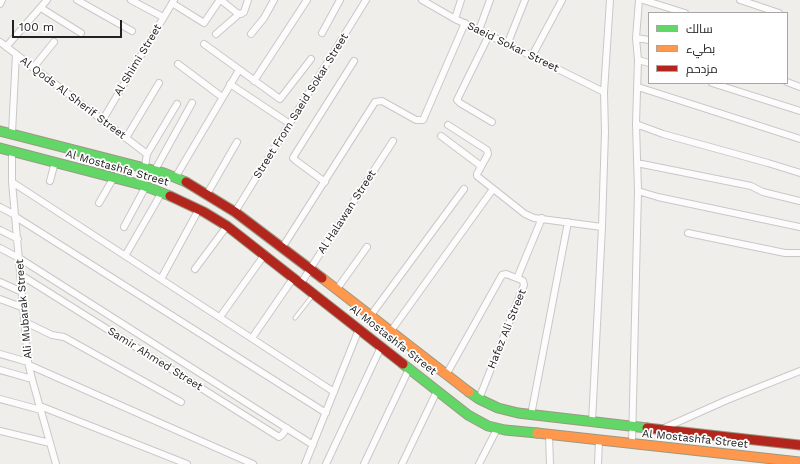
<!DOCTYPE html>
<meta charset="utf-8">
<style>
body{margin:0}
#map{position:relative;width:800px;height:464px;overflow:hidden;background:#f0eeeb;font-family:"Work Sans",Cairo,sans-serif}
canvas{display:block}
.legend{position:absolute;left:648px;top:12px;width:140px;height:72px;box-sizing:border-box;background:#fff;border:1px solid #a7a7a7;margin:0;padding:5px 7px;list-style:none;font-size:12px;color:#222}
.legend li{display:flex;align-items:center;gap:8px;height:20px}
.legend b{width:20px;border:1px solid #a7a7a7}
.scale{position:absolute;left:12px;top:20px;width:110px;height:18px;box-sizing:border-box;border:2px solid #222;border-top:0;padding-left:5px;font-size:12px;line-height:14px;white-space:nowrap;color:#222;-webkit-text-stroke:3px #fff;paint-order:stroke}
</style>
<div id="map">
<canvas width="800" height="464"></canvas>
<ul class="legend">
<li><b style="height:5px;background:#63d668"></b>سالك</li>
<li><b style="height:5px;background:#ff974d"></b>بطيء</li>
<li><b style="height:5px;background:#b3261e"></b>مزدحم</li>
</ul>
<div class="scale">100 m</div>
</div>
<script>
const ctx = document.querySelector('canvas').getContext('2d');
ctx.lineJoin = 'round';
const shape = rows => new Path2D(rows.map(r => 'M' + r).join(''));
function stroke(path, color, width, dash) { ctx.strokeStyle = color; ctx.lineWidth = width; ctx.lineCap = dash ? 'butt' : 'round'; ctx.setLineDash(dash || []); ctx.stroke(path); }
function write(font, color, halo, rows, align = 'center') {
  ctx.font = font + ' "Work Sans",sans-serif'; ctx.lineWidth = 3.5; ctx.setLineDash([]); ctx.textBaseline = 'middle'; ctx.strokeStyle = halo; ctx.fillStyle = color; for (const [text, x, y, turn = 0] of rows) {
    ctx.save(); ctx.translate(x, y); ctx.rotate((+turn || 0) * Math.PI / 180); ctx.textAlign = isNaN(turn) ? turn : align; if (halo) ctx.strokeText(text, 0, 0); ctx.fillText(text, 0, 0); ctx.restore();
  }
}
const lane = shape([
 [295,318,313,295]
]);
const street = shape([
 [77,0,132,31],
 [131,0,163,17],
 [422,0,455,19,479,30,604,92],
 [643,0,685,13],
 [740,0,779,13],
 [172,3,204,23,219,1,222,1,237,13,241,14,244,12,248,0],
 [0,4,2,0],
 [41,8,81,33],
 [455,19,461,0],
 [479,30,490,0],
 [322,33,340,0],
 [216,34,239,14],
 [251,34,264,18,274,0],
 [489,35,457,100,460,103,492,122],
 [636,38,649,40],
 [0,42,147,154],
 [204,44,280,99,311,59],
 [507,45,525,0],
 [6,47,47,0],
 [532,56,562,0],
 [638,60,649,63],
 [178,64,222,97],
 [33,68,54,42],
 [254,81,307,0],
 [787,82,800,87],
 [712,83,800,111],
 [230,84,290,124],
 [638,87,800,139],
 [102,121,174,0],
 [636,124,663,134,768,163,800,173],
 [448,125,487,150,488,154,477,174,477,176,525,214,534,218,602,227],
 [12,133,16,54],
 [441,136,481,166],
 [126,138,159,83],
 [12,151,12,182,28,362,32,379,56,464],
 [637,163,751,186,763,192,800,201],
 [155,170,192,103],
 [175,178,239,70],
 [50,181,55,162],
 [12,182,334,392],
 [325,182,295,160,293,158,294,156,354,61],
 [142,185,147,154,177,104],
 [638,191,658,197,800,227],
 [207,194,237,142],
 [99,203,114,177],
 [0,207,15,215],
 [235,212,366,0],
 [16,217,326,413],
 [124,227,146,186],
 [0,230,18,239],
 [688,233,785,253,800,253],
 [0,248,19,258,313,445],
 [282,248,375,102,382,101,416,120,423,120,465,23],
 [125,256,162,192],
 [195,269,227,226],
 [21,275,279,437,282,435,287,428],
 [161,279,199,209],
 [0,282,22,292],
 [301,283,393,141],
 [337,289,367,247],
 [0,299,24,308],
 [371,315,464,189],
 [220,317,265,254],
 [25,322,52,335,64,337,181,402],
 [391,331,493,189],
 [252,338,294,277],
 [0,354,28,362],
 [29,365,253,464],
 [0,370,32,379],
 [446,375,502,275,506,274,519,279],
 [0,399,41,410],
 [479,399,524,285,523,281,518,278,518,276,542,218],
 [40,406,187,464],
 [531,415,568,222],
 [592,422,602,227,605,132,604,92,610,0],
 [662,429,727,400,800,371],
 [0,431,50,443],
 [549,435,550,464],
 [632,444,638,191,636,124,638,60,636,38,639,0],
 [305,464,359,329],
 [326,464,381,347],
 [364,464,409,369],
 [402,464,437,391],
 [479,464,497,429],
 [598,464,599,440]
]);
const fast = shape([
 [0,131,164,173,186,182],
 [0,148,142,185,170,196],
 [403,364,468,415,488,426,505,430,537,433],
 [469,392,479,399,498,408,518,413,647,428]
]);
const slow = shape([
 [322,278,469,392],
 [537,433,800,462]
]);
const jam = shape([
 [186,182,235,212,322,278],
 [170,196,204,212,227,226,403,364],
 [647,428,800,445]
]);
const streetNames = [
 ["Saeid Sokar Street",513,47,26],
 ["Al Shimi Street",138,60,-59],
 ["Al Qods Al Sherif Street",73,98,37],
 ["Street From Saeid Sokar Street",301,106,-58],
 ["Al Mostashfa Street",117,168,16],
 ["Al Halawan Street",347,212,-57],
 ["Ali Mubarak Street",24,309,-95],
 ["Hafez Ali Street",507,329,-68],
 ["Al Mostashfa Street",393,340,38],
 ["Samir Ahmed Street",155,359,32],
 ["Al Mostashfa Street",695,439,6]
];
stroke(lane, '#c9c8c7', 5);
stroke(street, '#c9c8c7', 8);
stroke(fast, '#999a82', 11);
stroke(slow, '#999a82', 11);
stroke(jam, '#999a82', 11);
stroke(lane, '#fdfcfc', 3);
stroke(street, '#fdfcfc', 6);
stroke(fast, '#63d668', 9);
stroke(slow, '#ff974d', 9);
stroke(jam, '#b3261e', 9);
write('11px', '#222', '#fff', streetNames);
</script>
